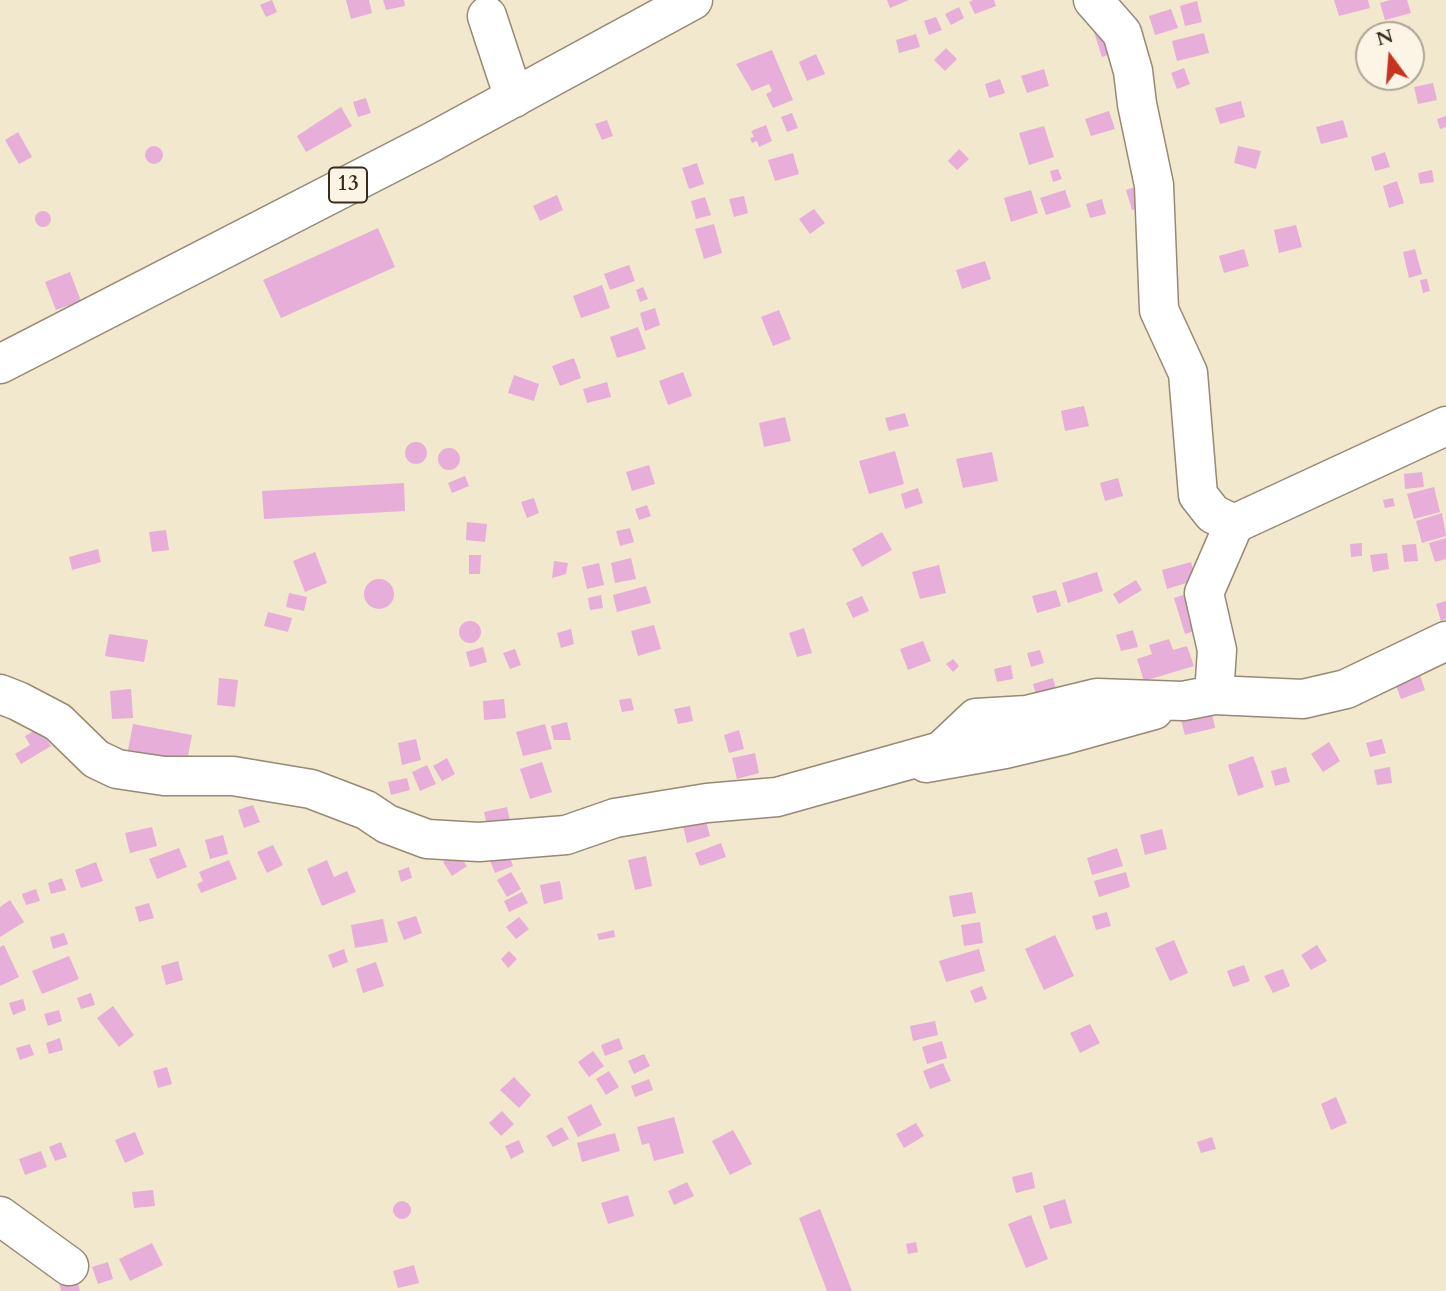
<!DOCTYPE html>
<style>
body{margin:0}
#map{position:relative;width:1446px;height:1291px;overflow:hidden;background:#f2e8cd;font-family:Cardo,serif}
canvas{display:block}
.north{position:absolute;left:1355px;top:21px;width:70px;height:70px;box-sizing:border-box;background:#fcf5e5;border:2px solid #afa495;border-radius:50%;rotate:344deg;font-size:19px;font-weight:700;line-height:28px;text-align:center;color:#3b2a1e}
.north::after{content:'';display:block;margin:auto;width:24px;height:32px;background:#c8321e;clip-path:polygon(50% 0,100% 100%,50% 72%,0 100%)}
</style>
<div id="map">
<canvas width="1446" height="1291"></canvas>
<div class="north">N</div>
</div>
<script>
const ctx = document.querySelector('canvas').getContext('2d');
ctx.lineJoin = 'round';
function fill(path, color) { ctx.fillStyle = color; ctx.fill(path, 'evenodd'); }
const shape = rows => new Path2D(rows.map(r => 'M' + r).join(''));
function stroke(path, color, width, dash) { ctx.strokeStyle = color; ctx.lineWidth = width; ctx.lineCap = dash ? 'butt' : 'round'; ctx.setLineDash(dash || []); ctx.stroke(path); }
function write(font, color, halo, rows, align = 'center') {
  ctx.font = font + ' Cardo,serif'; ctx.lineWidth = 5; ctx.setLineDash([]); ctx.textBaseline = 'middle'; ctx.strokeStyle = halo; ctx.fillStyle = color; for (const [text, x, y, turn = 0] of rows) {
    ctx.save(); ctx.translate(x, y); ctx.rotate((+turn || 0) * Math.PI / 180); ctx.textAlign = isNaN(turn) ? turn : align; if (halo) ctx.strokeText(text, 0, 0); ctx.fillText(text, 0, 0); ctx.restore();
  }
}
const building = shape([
 [272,0,277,12,266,17,260,5],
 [346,0,369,0,372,13,351,19],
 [383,0,404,0,405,6,386,10],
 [887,0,909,0,890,8],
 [973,0,994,0,996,6,975,14,969,2],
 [1334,0,1368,0,1370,8,1339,16],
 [1390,0,1407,0,1411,13,1385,20,1380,3],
 [1197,1,1202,22,1185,26,1180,6],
 [959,7,964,18,951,25,945,14],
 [1171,9,1178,28,1155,35,1149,16],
 [936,17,942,30,929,35,924,21],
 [1410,26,1412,35,1388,35,1387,30],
 [1093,29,1119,51,1102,57],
 [1204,33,1209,53,1177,61,1172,41],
 [916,34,920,47,899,53,896,40],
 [946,48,957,59,945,71,934,60],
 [772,50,793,100,773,108,766,94,772,91,769,84,752,91,736,64],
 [816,54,825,74,807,81,799,62],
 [1184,68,1190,84,1177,89,1171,73],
 [1044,69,1049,86,1027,93,1021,76],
 [1000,79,1005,93,989,98,985,84],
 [1433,83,1437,100,1418,104,1414,87],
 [366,98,371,113,358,117,353,102],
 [1241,101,1245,117,1220,124,1215,108],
 [341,107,352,126,306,152,297,136],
 [1109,111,1115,129,1091,136,1085,119],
 [792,113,798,128,787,132,781,117],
 [1446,116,1446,127,1440,129,1437,119],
 [607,120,613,136,602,140,595,124],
 [1343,120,1348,137,1321,144,1316,127],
 [766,125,772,141,759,147,757,141,752,143,750,138,754,137,751,131],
 [1044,126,1054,157,1029,165,1019,133],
 [18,132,32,157,19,164,5,140],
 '145 155a9 9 0 1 1 18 0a9 9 0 1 1-18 0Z',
 [1238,146,1261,151,1256,169,1234,163],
 [959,149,969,159,957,170,948,161],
 [1385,152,1390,167,1375,171,1371,157],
 [793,153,799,174,775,181,768,160],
 [697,163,704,184,689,189,682,168],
 [1058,169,1062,179,1053,182,1050,171],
 [1432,170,1434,182,1420,184,1418,173],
 [1397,181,1404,203,1389,208,1383,186],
 [1145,184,1151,204,1132,210,1126,190],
 [1031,190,1038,213,1011,222,1004,198],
 [1065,190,1071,207,1046,215,1040,198],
 [557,195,563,210,540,221,533,206],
 [744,196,748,213,734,217,729,199],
 [705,197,711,215,696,219,691,201],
 [1102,199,1106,214,1090,218,1086,204],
 [814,209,825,223,810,234,799,219],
 '35 219a8 8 0 1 1 16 0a8 8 0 1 1-16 0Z',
 [714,224,722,253,704,259,695,229],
 [1296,225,1302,247,1279,253,1274,230],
 [378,228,395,267,281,318,263,280],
 [1244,249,1249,266,1224,273,1219,256],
 [1415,249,1422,274,1409,278,1403,252],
 [985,261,991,279,962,289,956,270],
 [629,265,635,281,610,290,604,274],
 [70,272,81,301,56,310,45,282],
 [1427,279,1430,291,1423,293,1420,280],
 [602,285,610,308,581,318,573,296],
 [643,287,648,299,640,302,636,290],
 [655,308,660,325,645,331,640,313],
 [779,310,791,339,773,346,761,317],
 [638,327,646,349,617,358,610,337],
 [574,358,581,378,560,386,552,366],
 [683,372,692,396,668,405,659,381],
 [514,375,539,384,534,401,508,393],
 [607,382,611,397,587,403,583,389],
 [1084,406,1089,426,1065,431,1061,411],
 [905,413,909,426,889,431,885,418],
 [785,417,791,441,764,447,759,423],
 '405 453a11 11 0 1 1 22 0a11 11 0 1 1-22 0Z',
 '438 459a11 11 0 1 1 22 0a11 11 0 1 1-22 0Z',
 [895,451,904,484,869,494,859,461],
 [992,452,998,481,963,488,956,459],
 [649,465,655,484,632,491,626,472],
 [1422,472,1424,487,1405,489,1404,474],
 [465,476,469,486,452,493,448,483],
 [1118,478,1123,496,1105,501,1100,483],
 [404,483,405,511,264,519,262,491],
 [1434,487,1440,512,1414,519,1407,494],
 [918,488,923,503,905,509,901,494],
 [534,498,539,513,527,518,521,502],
 [1393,498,1395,506,1385,508,1383,500],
 [647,505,651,516,639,520,635,509],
 [1442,513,1446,536,1422,543,1416,521],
 [467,522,487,524,485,542,466,540],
 [630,528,634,542,620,546,616,531],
 [166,530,169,550,152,552,149,532],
 [882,532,892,550,862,567,852,549],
 [1446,538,1446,559,1435,562,1429,543],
 [1362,543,1362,556,1351,557,1350,544],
 [1416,544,1418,561,1404,562,1402,545],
 [98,549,101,562,72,570,69,557],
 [315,552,327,583,305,592,293,561],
 [1387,553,1389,569,1373,572,1370,555],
 [469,555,481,555,480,574,469,574],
 [631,558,636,579,615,583,611,563],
 [554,561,568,563,566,574,552,578],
 [1191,562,1196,580,1167,589,1162,570],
 [599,563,604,585,587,589,582,567],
 [939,565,946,593,920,599,912,572],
 [1097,572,1103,591,1068,603,1062,583],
 '364 594a15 15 0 1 1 30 0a15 15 0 1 1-30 0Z',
 [1136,580,1142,590,1119,604,1113,594],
 [646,586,651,603,617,612,613,595],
 [1056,590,1061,606,1037,613,1032,596],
 [1196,591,1208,627,1185,634,1174,598],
 [289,593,307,597,304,611,286,607],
 [601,595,603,608,590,610,588,598],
 [862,596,869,611,853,618,846,603],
 [1446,601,1446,619,1441,621,1436,604],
 [268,612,292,618,288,632,264,626],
 '459 632a11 11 0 1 1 22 0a11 11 0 1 1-22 0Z',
 [654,625,661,649,638,656,631,631],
 [804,628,812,653,797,657,789,633],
 [571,629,574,644,561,648,557,633],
 [1133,630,1138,647,1121,651,1116,635],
 [109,634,148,640,144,662,105,656],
 [1169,639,1173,650,1187,646,1194,666,1144,681,1137,659,1152,654,1149,645],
 [923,641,931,661,908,670,900,649],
 [483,647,487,662,470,667,466,652],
 [515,649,521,665,510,669,503,653],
 [1040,650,1044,663,1031,667,1027,653],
 [953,659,959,666,953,672,946,664],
 [1011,665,1013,679,997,682,994,669],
 [1419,672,1425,690,1401,699,1394,680],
 [219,678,238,680,235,707,217,705],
 [1053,678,1060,703,1040,709,1033,684],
 [131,689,133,718,112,719,110,691],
 [631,698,634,710,622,712,619,700],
 [504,699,506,718,484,720,483,701],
 [690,706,693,721,678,724,674,709],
 [1212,713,1215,728,1185,735,1181,720],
 [567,722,571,740,554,740,551,726],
 [133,724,192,735,187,761,128,750],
 [545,724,552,749,523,756,516,732],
 [39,728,51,746,21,764,15,754,30,745,25,736],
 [739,730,744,749,729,753,724,735],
 [416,739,421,760,402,765,398,743],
 [1382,739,1386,753,1370,757,1366,743],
 [1329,742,1340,761,1323,772,1311,754],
 [755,753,759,773,737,779,732,758],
 [1253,756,1264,787,1238,796,1228,765],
 [447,758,455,774,442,781,433,766],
 [542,762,552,792,530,799,520,769],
 [427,765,436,784,420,791,412,772],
 [1286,767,1290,782,1275,786,1271,771],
 [1390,767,1392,783,1377,785,1374,770],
 [407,778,410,790,391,795,388,782],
 [253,805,260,822,244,828,238,810],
 [507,807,510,821,487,826,484,812],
 [706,821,710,836,687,843,683,826],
 [152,827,157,846,130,853,125,833],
 [1162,829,1167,849,1145,855,1140,835],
 [223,835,228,854,210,859,205,840],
 [721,843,726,857,700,866,695,853],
 [273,845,283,865,267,873,257,852],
 [506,845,513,866,495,873,487,853],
 [179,848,187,867,157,879,149,859],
 [1117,848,1123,866,1092,875,1087,858],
 [457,852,467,866,452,876,443,862],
 [646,856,652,886,635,890,628,860],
 [229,860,237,879,201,893,197,884,203,881,199,872],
 [327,860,334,877,347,871,356,892,322,906,307,869],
 [96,862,103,881,81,888,75,870],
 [409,867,412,878,401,882,398,871],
 [511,872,521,889,507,897,497,880],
 [1126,872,1130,887,1099,897,1094,881],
 [62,878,66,890,51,894,48,883],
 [560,881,563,899,544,904,540,885],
 [36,889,40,901,26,905,22,894],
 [522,892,528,903,509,912,504,901],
 [972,892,976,913,953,917,949,896],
 [10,900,24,922,0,937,0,907],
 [149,903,154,918,139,922,135,907],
 [1107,912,1111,926,1096,930,1092,916],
 [416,916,422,933,404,940,397,922],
 [519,917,529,929,516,939,506,927],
 [383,919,388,942,355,948,351,925],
 [980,922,983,943,964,946,961,925],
 [614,930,615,937,599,940,597,934],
 [64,933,68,944,53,949,50,937],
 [1055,935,1074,976,1044,990,1025,949],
 [1174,940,1188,973,1170,981,1155,948],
 [4,945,19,977,0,986,0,947],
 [1317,945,1327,961,1311,970,1301,955],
 [344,949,348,962,333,968,328,955],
 [979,949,985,971,946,982,939,961],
 [509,951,517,959,508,968,501,959],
 [69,956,79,979,42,994,32,971],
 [178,961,183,980,166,985,161,966],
 [376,962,384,986,363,993,356,969],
 [1244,965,1250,981,1233,987,1227,971],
 [1283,969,1290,986,1273,993,1264,976],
 [982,986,987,999,975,1003,970,991],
 [91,993,95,1005,81,1009,77,998],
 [23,999,26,1010,13,1015,9,1003],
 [113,1006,134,1035,119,1047,97,1018],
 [59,1010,62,1021,48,1026,44,1014],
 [935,1021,938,1035,913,1041,910,1026],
 [1090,1024,1100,1043,1080,1053,1070,1033],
 [60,1038,63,1050,49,1054,46,1043],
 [619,1038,623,1049,605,1056,601,1045],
 [942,1041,947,1058,927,1064,922,1047],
 [30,1044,34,1055,20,1060,16,1048],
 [593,1051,604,1066,589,1077,578,1062],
 [644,1054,650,1066,634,1074,628,1061],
 [943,1063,951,1081,930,1089,923,1071],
 [167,1067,172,1084,158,1088,153,1071],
 [609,1071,619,1087,606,1095,596,1079],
 [514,1077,531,1095,519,1108,500,1090],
 [649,1079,653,1090,635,1097,631,1086],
 [1336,1097,1347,1123,1331,1130,1321,1104],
 [591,1104,602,1125,578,1137,567,1117],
 [502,1111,514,1124,501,1136,489,1123],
 [674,1117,684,1153,654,1161,649,1143,642,1145,637,1127],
 [916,1123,924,1136,904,1148,896,1134],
 [562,1127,569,1139,553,1147,546,1136],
 [733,1130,752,1164,730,1175,712,1141],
 [135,1132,144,1154,125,1163,115,1140],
 [615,1133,620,1151,582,1162,577,1143],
 [1212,1137,1216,1149,1201,1153,1197,1142],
 [519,1140,524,1152,511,1159,505,1146],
 [61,1142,67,1157,55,1161,49,1147],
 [41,1151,47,1167,25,1175,19,1159],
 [1032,1172,1035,1188,1016,1193,1012,1177],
 [687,1182,694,1196,674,1205,668,1191],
 [153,1190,155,1206,134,1208,132,1192],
 [628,1195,634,1216,608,1224,601,1203],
 [1065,1199,1072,1223,1050,1229,1043,1206],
 '393 1210a9 9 0 1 1 18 0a9 9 0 1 1-18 0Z',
 [820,1209,852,1291,827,1291,799,1218],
 [1031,1215,1048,1259,1026,1268,1008,1224],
 [916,1242,918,1252,908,1254,906,1244],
 [152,1243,163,1265,130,1281,119,1259],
 [108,1262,113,1279,98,1284,92,1267],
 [414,1265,419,1283,398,1288,393,1271],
 [76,1274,80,1291,61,1291,58,1279]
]);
const minor = shape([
 [1093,0,1122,33,1133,71,1137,104,1154,185,1159,310,1188,373,1198,495,1213,514,1234,524],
 [487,16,514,98],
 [0,694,18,701,58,722,96,759,117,769,164,776,233,776,311,789,366,810,387,824,427,839,479,842,566,835,615,818,707,803,777,797,941,751,976,718,1027,715,1097,698,1183,701,1214,695,1217,650,1204,593,1234,524,1446,426],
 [1214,695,1303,699,1346,689,1446,641],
 [926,763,1005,749,1064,735,1154,710],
 [0,1216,69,1266]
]);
const major = shape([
 [0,364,432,142,693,0]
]);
const shields = [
 [348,185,38]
];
const shieldNames = [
 ["13",348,185]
];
fill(building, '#e6aed8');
stroke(minor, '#968976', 41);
stroke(major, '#968976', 41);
stroke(minor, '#fff', 38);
stroke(major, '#fff', 38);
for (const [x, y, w] of shields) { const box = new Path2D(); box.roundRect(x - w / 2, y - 17.5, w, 35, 5); ctx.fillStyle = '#fcf5e5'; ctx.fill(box); stroke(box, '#3b2a1e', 2); }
write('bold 21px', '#3b2a1e', null, shieldNames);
</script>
